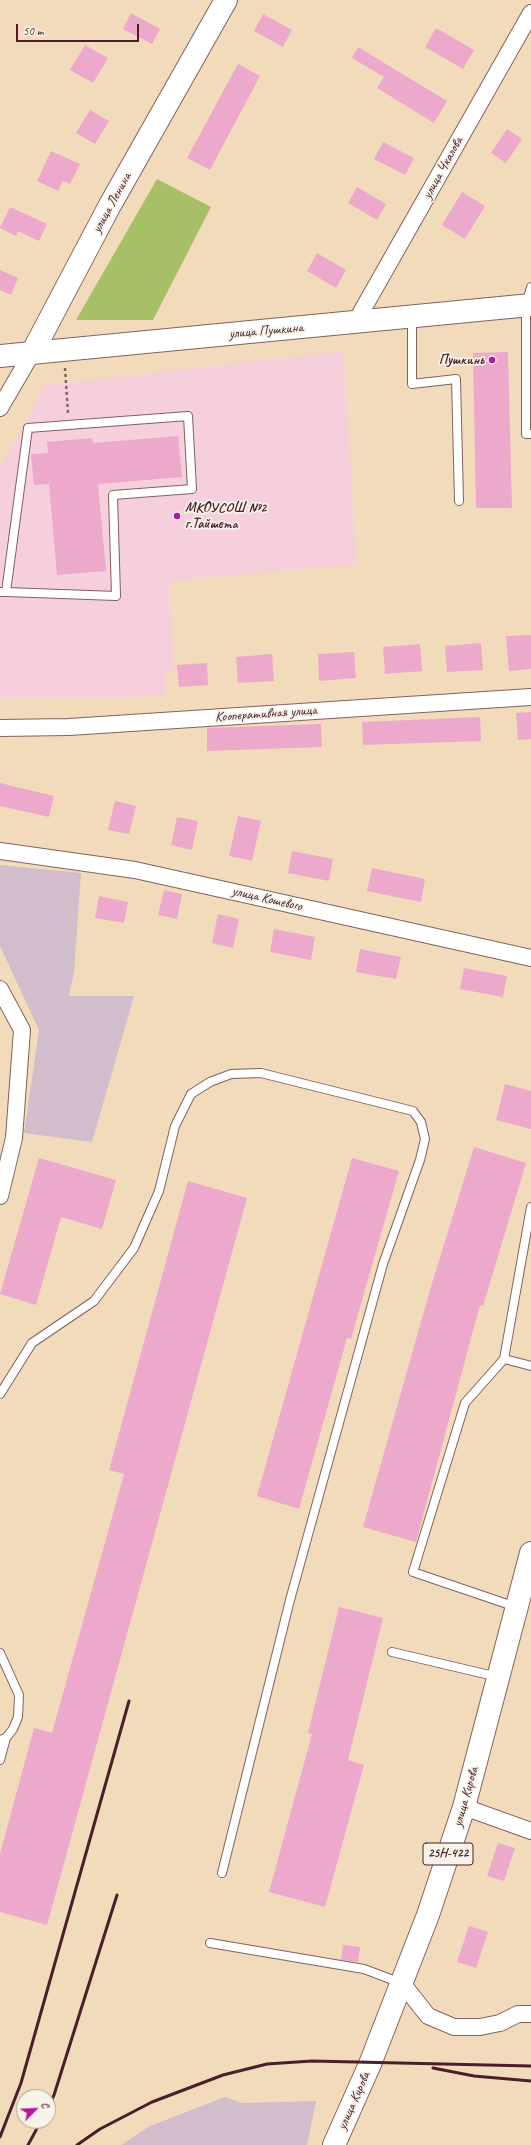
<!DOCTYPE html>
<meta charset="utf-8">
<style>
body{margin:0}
#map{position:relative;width:531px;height:2145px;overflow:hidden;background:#f1dbbb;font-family:Caveat,sans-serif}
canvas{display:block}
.north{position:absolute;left:16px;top:2089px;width:40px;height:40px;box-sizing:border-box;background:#f7f3e8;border:1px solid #b29e9c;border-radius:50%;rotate:66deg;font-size:11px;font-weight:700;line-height:16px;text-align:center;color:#4a1f2b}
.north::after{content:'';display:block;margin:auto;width:14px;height:18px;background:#b5179e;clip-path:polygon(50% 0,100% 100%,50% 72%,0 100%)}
.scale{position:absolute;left:16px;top:24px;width:123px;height:18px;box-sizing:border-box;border:2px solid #4a1f2b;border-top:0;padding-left:5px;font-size:12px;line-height:14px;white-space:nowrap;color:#4a1f2b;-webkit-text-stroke:3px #f7f3e8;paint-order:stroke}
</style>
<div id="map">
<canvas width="531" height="2145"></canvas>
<div class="north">С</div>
<div class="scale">50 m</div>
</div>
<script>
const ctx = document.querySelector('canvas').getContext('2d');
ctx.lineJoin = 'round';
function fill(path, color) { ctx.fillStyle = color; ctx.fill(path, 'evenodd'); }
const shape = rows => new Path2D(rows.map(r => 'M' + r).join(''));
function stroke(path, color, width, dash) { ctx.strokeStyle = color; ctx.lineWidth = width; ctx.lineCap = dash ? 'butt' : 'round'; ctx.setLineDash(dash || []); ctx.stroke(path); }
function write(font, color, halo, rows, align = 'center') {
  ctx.font = font + ' Caveat,sans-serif'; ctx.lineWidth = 3.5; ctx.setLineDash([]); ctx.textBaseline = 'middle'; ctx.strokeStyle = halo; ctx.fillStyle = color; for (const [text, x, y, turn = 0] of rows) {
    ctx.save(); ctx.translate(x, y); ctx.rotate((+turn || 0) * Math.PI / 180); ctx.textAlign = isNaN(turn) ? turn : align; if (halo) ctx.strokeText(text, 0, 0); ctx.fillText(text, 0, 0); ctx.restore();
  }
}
const built = shape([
 [343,351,357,564,169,581,174,671,165,671,165,696,0,699,0,469,45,385]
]);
const industrial = shape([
 [0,865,81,873,74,972,69,996,134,996,92,1142,24,1133,39,1030,0,946],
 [225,2097,242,2103,316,2101,307,2145,121,2145,150,2126]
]);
const green = shape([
 [157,179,211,207,153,320,76,320]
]);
const building = shape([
 [131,13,160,29,152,44,123,29],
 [263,14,292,30,283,47,254,31],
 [436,28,474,50,463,69,425,47],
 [85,45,108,58,93,83,70,70],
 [358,47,447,101,434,123,377,88,384,77,352,58],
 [238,64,260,76,210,170,187,158],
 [90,110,109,121,95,144,76,133],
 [507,129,522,139,506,163,491,153],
 [383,142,414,158,405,175,374,159],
 [51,151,80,164,70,184,63,181,58,191,37,181],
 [357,187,386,204,377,220,348,203],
 [462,192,485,206,465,239,442,225],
 [10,207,47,224,39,241,18,231,16,236,0,228],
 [317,253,346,270,336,288,307,271],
 [0,270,18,278,11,295,0,290],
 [508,352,512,508,476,508,473,353],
 [178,436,182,477,98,484,106,571,57,575,49,484,34,485,31,454,48,453,47,442,92,438,93,443],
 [531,635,531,669,509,671,506,636],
 [481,643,483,670,447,672,445,646],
 [420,644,422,671,385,674,383,647],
 [354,652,356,678,319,681,318,654],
 [272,654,274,681,238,683,236,657],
 [207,663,208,685,179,687,177,665],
 [531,712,531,739,518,740,516,713],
 [480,717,481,741,363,745,362,722],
 [321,724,322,747,207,751,207,728],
 [0,783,54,796,49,817,0,806],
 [115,801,136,806,129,834,108,830],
 [238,816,261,821,252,861,229,856],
 [177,817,198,821,192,850,171,845],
 [292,851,333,859,329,881,288,873],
 [372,868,425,879,421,902,367,891],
 [164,890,182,894,177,919,158,915],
 [99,896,128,902,124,923,95,918],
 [218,914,239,919,233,948,212,943],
 [274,929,315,937,311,960,270,952],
 [360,949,401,957,396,979,356,972],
 [464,968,507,976,503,997,460,989],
 [505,1084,531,1091,531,1129,496,1120],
 [474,1147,526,1163,483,1306,480,1305,416,1542,363,1527,430,1290],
 [39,1158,116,1180,102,1229,61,1217,36,1305,0,1294],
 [352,1158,399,1171,351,1339,347,1338,299,1509,257,1496],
 [188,1181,247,1198,47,1925,0,1912,0,1854,34,1728,52,1733,124,1474,109,1470],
 [339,1607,383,1618,348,1760,364,1765,325,1907,269,1892,312,1734,308,1733],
 [498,1843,515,1848,504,1881,487,1876],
 [469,1926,488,1932,476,1968,457,1962],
 [343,1945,360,1947,358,1962,341,1960]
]);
const path = shape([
 [65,368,68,413]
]);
const lane = shape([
 [531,287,526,305,526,434,531,434],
 [412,318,412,384,456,379,459,501],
 [0,592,6,592,116,596,113,495,192,489,188,416,28,428,6,592],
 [504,1359,531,1366],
 [0,1394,32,1343,94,1301,134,1248,159,1191,175,1126,191,1094,210,1082,231,1074,261,1073,413,1111,421,1122,425,1139,420,1160,383,1264,290,1600,222,1873],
 [516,1607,413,1572,465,1403,504,1359,531,1207],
 [392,1652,498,1677],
 [0,1653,19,1695,18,1717,13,1729,6,1738,0,1740],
 [0,1760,6,1738],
 [210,1943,364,1969,401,1983]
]);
const street = shape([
 [355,323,531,13],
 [0,408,32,353],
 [0,728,69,727,531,697],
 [0,851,135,870,531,958],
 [0,989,22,1030,14,1138,0,1196],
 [464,1807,531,1831],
 [402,1983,428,2016,454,2027,480,2027,500,2023,518,2014,531,2014]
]);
const secondary = shape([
 [32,353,110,205,226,0]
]);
const primary = shape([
 [0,356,531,305],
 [334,2145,370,2064,428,1915,464,1807,531,1553]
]);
const rail = shape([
 [433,2068,474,2076,531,2081],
 [48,2107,54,2095,117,1895],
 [0,2137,21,2083,129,1701],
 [28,2145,41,2121],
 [77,2145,100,2129,152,2102,223,2075,267,2064,312,2061,531,2066]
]);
const markers = [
 [492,360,4,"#b5179e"],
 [177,516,4,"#b5179e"]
];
const shields = [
 [448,1854,50]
];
const shieldNames = [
 ["25Н-422",448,1854]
];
const streetNames = [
 ["улица Чкалова",443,168,-61],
 ["улица Ленина",112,203,-61],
 ["улица Пушкина",266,331,-5],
 ["Кооперативная улица",266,714,-4],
 ["улица Кошевого",267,899,13],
 ["улица Кирова",466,1797,-74],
 ["улица Кирова",354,2101,-66]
];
const poiNames = [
 ["Пушкинь",484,360],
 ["МКОУСОШ №2",185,508,"left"],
 ["г.Тайшета",185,524,"left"]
];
fill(built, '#f5cfdb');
fill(industrial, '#d1bdcc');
fill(green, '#a7c066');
fill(building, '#eda9cb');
stroke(lane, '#84615d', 10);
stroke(street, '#84615d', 18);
stroke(secondary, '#84615d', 24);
stroke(primary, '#84615d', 24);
stroke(path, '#84615d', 2.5, [3, 3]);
stroke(lane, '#fff', 8);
stroke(street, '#fff', 16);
stroke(secondary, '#fff', 22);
stroke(primary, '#fff', 22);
stroke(rail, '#4a1f2b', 3);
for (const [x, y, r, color] of markers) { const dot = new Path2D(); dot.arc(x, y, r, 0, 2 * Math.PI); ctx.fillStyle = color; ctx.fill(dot); stroke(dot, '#f7f3e8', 1.5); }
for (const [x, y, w] of shields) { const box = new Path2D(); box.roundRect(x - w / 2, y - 11, w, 22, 3); ctx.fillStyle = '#f7f3e8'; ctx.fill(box); stroke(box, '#4a1f2b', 1); }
write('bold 13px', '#4a1f2b', null, shieldNames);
write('14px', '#4a1f2b', '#f7f3e8', streetNames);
write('bold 14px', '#4a1f2b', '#f7f3e8', poiNames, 'right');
</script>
